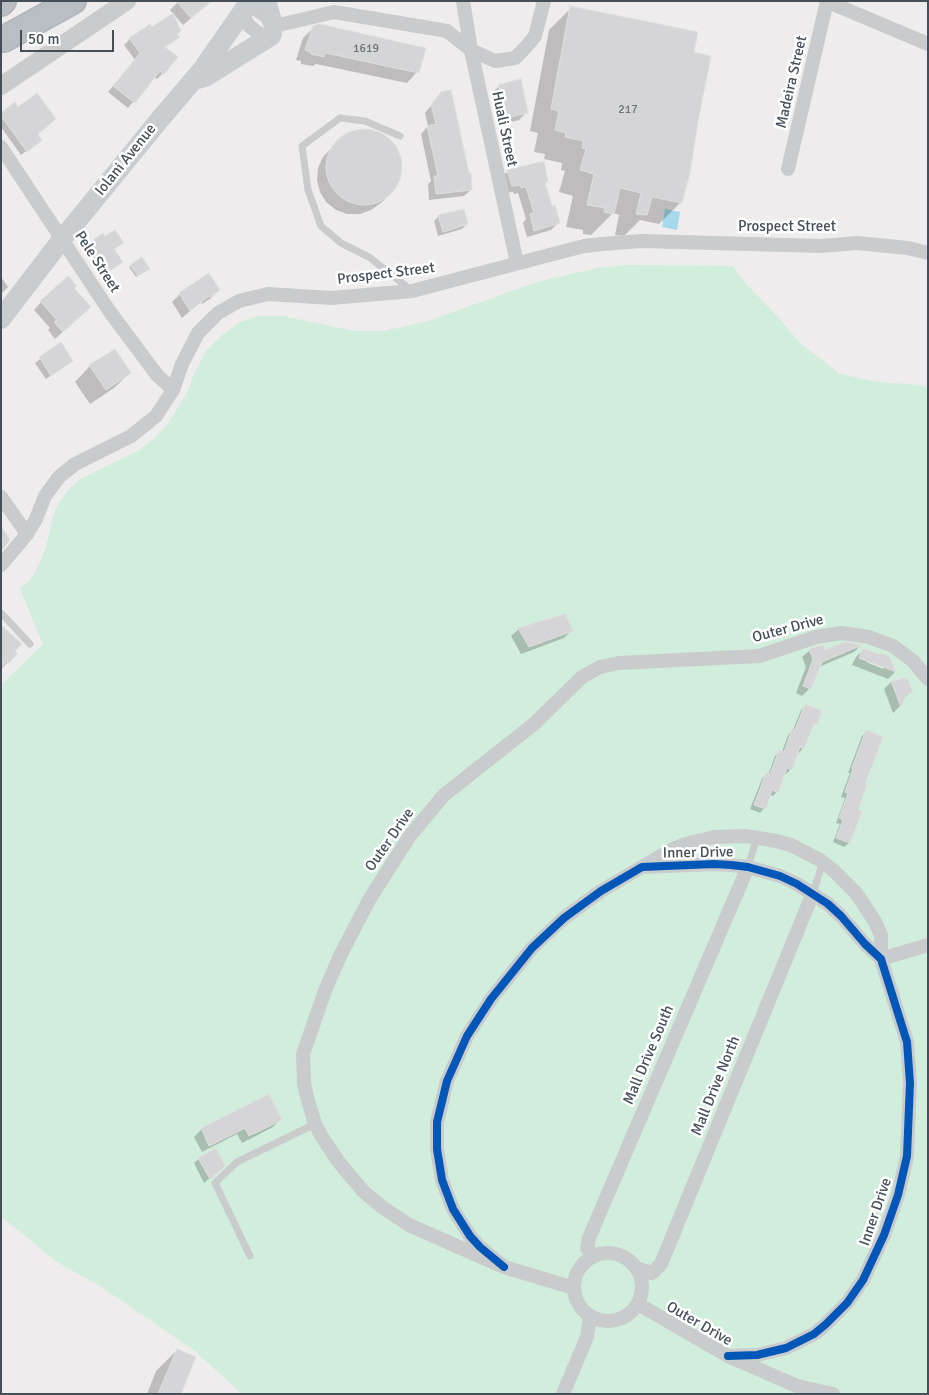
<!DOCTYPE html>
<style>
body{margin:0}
#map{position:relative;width:929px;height:1395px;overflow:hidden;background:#eeecec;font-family:Signika,sans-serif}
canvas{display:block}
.frame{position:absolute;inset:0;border:2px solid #444f59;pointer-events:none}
.scale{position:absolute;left:20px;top:30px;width:94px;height:22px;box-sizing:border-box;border:2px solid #444f59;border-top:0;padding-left:6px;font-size:15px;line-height:18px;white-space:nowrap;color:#444f59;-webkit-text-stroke:4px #fff;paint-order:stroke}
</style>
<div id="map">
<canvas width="929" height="1395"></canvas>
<div class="frame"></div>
<div class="scale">50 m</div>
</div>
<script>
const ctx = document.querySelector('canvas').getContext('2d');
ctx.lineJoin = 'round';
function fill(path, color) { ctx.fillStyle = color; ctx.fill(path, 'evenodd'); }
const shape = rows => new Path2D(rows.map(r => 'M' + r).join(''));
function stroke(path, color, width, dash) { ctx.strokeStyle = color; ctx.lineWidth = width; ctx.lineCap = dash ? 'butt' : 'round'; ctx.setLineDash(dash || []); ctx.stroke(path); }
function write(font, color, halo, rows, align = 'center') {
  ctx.font = font + ' Signika,sans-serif'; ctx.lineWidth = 5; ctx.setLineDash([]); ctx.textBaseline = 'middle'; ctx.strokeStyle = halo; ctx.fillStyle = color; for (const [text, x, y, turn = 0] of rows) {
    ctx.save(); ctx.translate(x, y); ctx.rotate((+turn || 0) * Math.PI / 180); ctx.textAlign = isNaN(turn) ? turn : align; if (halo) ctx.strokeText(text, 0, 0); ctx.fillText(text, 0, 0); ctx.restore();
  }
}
const green = shape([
 [627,265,733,266,745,283,778,317,800,343,840,374,878,382,919,385,928,388,928,1394,242,1394,195,1351,100,1286,57,1262,1,1216,1,685,43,644,20,589,30,580,37,569,46,547,53,516,59,503,69,489,82,478,138,451,155,438,169,422,187,393,195,372,206,351,221,336,240,322,258,316,282,316,355,331,384,331,425,322,540,281,598,268]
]);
const water = shape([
 [665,209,680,212,677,230,662,227]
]);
const shadow = shape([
 [179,1,211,1,183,25,170,10],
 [571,8,693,53,681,202,659,224,640,220,624,236,615,235,619,215,613,213,591,235,583,234,583,230,566,227,573,196,559,192,565,171,561,170,562,163,544,159,545,154,534,152,538,133,530,131,549,30],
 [314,27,417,72,407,83,316,64,313,66,301,64,301,61,296,60,303,38],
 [151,28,176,35,178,37,164,48,163,73,157,79,154,77,128,108,108,92,135,60,124,45,130,39],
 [499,86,527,112,519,120,499,125,491,94],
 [441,93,471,190,464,196,429,200,428,184,431,181,421,134,428,126,425,113],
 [1,114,37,134,36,144,21,155,1,127],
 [365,130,387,138,395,147,400,158,401,170,398,182,392,192,381,203,371,210,360,214,347,214,336,210,326,202,320,192,317,180,318,168,323,157,342,137,353,131],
 [508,171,547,181,544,184,551,207,559,222,551,230,527,237,523,223,526,219,518,193,514,194,513,192,505,193,501,178],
 [439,216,467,224,462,229,438,236,434,221],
 [91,243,122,243,113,250,121,262,105,275,86,248],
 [131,266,146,270,136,277,129,267],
 [209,274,219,290,211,298,202,304,201,302,182,318,172,302,180,294],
 [1,277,8,287,1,294],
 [73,288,82,314,55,339,48,330,50,328,34,310,41,302],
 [61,344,72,361,46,379,35,363],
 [90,366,130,373,114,388,90,404,75,382],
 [1,627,16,654,1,669],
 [519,629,571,631,564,638,521,654,511,636],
 [860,646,854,652,819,667,810,688,802,696,796,693,806,667,802,657,810,650,825,652],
 [863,650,879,656,888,657,895,672,888,679,852,665,856,657],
 [867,660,883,666,883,669,866,662],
 [907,679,911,692,902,700,900,706,893,713,884,689,891,682],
 [805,706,820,712,803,748,799,753,797,752,791,769,786,774,784,773,777,792,773,796,769,795,764,808,760,813,750,809,762,779,766,774,768,775,775,756,780,751,782,752,788,735,793,730,801,710],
 [866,732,863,785,856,811,860,812,849,843,844,847,833,842,840,824,836,823,845,798,841,797,850,773,848,773,862,736],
 [280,1120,273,1127,242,1143,237,1134,202,1152,194,1137,202,1129],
 [199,1159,219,1170,204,1183,194,1163],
 [177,1350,180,1394,147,1394,156,1371]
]);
const building = shape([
 [176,1,212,1,191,18,176,1],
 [570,6,698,32,694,52,711,56,698,121,690,173,682,203,652,197,647,215,636,214,641,193,620,188,614,214,604,212,605,208,587,205,594,174,580,170,586,149,582,148,583,141,565,137,566,133,555,130,559,111,551,109,570,6],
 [173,13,181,31,177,34,180,37,165,47,178,57,164,74,160,71,135,103,113,86,140,53,129,38,150,24,152,27,173,13],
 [319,24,426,48,419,73,325,53,324,57,311,54,310,52,305,50,313,26,319,24],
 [521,79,528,113,506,118,498,85,521,79],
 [451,90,469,173,471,173,472,190,436,194,434,176,438,176,427,126,436,124,431,105,441,92,451,90],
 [37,93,56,119,38,134,42,140,27,152,1,116,1,113,15,102,18,107,37,93],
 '326 167a38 38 0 1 1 76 0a38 38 0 1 1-76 0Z',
 [544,161,548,182,545,182,552,206,555,205,560,223,534,231,530,214,534,213,526,187,521,188,521,185,512,186,507,170,544,161],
 [464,209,468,224,443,232,438,215,464,209],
 [115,230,124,243,114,249,123,262,110,271,90,242,103,233,105,236,115,230],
 [142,257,150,269,138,276,130,265,142,257],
 [209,273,220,290,210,297,209,296,190,311,179,293,209,273],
 [68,276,77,286,74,288,91,307,63,332,54,322,57,320,40,301,68,276],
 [61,342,73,361,51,376,39,357,61,342],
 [115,349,131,373,106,390,89,365,115,349],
 [1,526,10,540,1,551,1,526],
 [565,614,573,631,529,647,518,628,565,614],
 [1,625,22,644,15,651,17,654,9,663,7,661,1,667,1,625],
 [845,642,862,645,822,662,811,689,803,686,813,659,809,649,823,645,825,650,845,642],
 [863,648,880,655,881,653,889,656,896,672,859,658,863,648],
 [907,678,913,692,906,695,901,707,891,681,907,678],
 [805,704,822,711,817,724,814,723,804,749,800,747,792,770,787,768,778,793,772,790,766,809,754,805,766,773,770,774,779,750,784,752,792,729,795,730,805,704],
 [866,730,883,737,865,784,867,785,858,810,862,811,850,843,836,838,843,820,839,818,848,794,845,792,853,769,852,768,866,730],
 [269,1094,282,1120,249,1136,245,1128,209,1146,201,1128,269,1094],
 [216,1148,225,1166,210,1179,198,1158,216,1148],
 [177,1349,196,1357,181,1394,158,1394,177,1349]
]);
const service = shape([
 [400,136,365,121,340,118,302,146,308,190,321,226,341,243,369,257,411,290],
 [1,613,30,644],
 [748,867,757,837],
 [813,893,823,862],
 [250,1256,215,1183,237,1162,315,1124]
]);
const minor = shape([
 [463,1,471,50,517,263],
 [826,1,928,44],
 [248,4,279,25,334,12,447,31,471,50,495,61,515,58,526,47,535,36,544,1],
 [242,13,248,25,258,33,271,36,275,34],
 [1,147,110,312,157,375,173,390],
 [788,169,827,1],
 [1,497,27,534],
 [1,565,27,534,36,519,45,496,59,477,75,464,131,436,156,416,173,390,182,364,198,333,218,313,239,301,268,294,331,298,412,291,584,246,602,244,642,241,821,246,857,243,908,248,928,253],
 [642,867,671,850,685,844,715,837,746,836,776,841,791,845,820,860,833,870,856,893,874,920,881,935,881,959,928,945],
 '574 1287a34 34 0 1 1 68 0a34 34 0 1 1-68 0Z',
 [594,1256,587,1248,589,1238,748,867],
 [504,1267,480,1247,470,1236,453,1209,442,1180,437,1149,437,1122,447,1081,467,1036,491,999,532,948,564,918,601,891,642,867,714,864,731,865,748,867,780,876,797,884,828,904,841,916,865,944,881,959,907,1042,910,1083,907,1156,898,1195,884,1235,863,1280,847,1303,826,1324,814,1334,786,1348,757,1355,728,1356],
 [636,1268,652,1273,661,1264,813,893],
 [574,1288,504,1267,409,1225,382,1207,363,1191,338,1161,322,1137,315,1124,307,1097,304,1083,303,1054,326,988,340,956,369,900,409,837,444,795,534,724,582,677,600,667,619,663,759,656,816,637,842,633,869,637,893,646,913,661,928,679],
 [638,1304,728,1356,797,1386,833,1394],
 [563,1394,587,1337,590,1316]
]);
const tertiary = shape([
 [1,86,127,1]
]);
const secondary = shape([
 [266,1,272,21],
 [198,79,205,77,271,36],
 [1,319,63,238,161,118,202,70,250,1]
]);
const motorway = shape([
 [1,3,3,1],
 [4,39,73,1]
]);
const cycleway = shape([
 [504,1267,480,1247,470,1236,453,1209,442,1180,437,1149,437,1122,447,1081,467,1036,491,999,532,948,564,918,601,891,642,867,714,864,731,865,748,867,780,876,797,884,828,904,841,916,865,944,881,959,907,1042,910,1083,907,1156,898,1195,884,1235,863,1280,847,1303,826,1324,814,1334,786,1348,757,1355,728,1356]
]);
const numberNames = [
 ["1619",366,49],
 ["217",628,110]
];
const streetNames = [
 ["Madeira Street",792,82,-77],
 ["Huali Street",504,129,78],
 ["Iolani Avenue",126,160,-51],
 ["Prospect Street",787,227],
 ["Pele Street",97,262,57],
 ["Prospect Street",386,274,-7],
 ["Outer Drive",788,629,-15],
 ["Outer Drive",390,840,-55],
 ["Inner Drive",698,853,-1],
 ["Mall Drive South",649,1055,-67],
 ["Mall Drive North",716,1086,-68],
 ["Inner Drive",876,1212,-71],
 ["Outer Drive",699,1324,30]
];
fill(green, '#d1eddc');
fill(water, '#a5daeb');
fill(shadow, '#0003');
fill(building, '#d5d4d7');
stroke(building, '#dfdedf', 1);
stroke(motorway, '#b2b6bc', 28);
stroke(service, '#c9cbcd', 7);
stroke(minor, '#c9cbcd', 14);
stroke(tertiary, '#c9cbcd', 18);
stroke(secondary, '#c9cdd0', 20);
stroke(motorway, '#b9bec2', 25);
stroke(cycleway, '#0057b8', 8);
write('12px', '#6a727a', null, numberNames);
write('15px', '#444f59', '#fff', streetNames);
</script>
